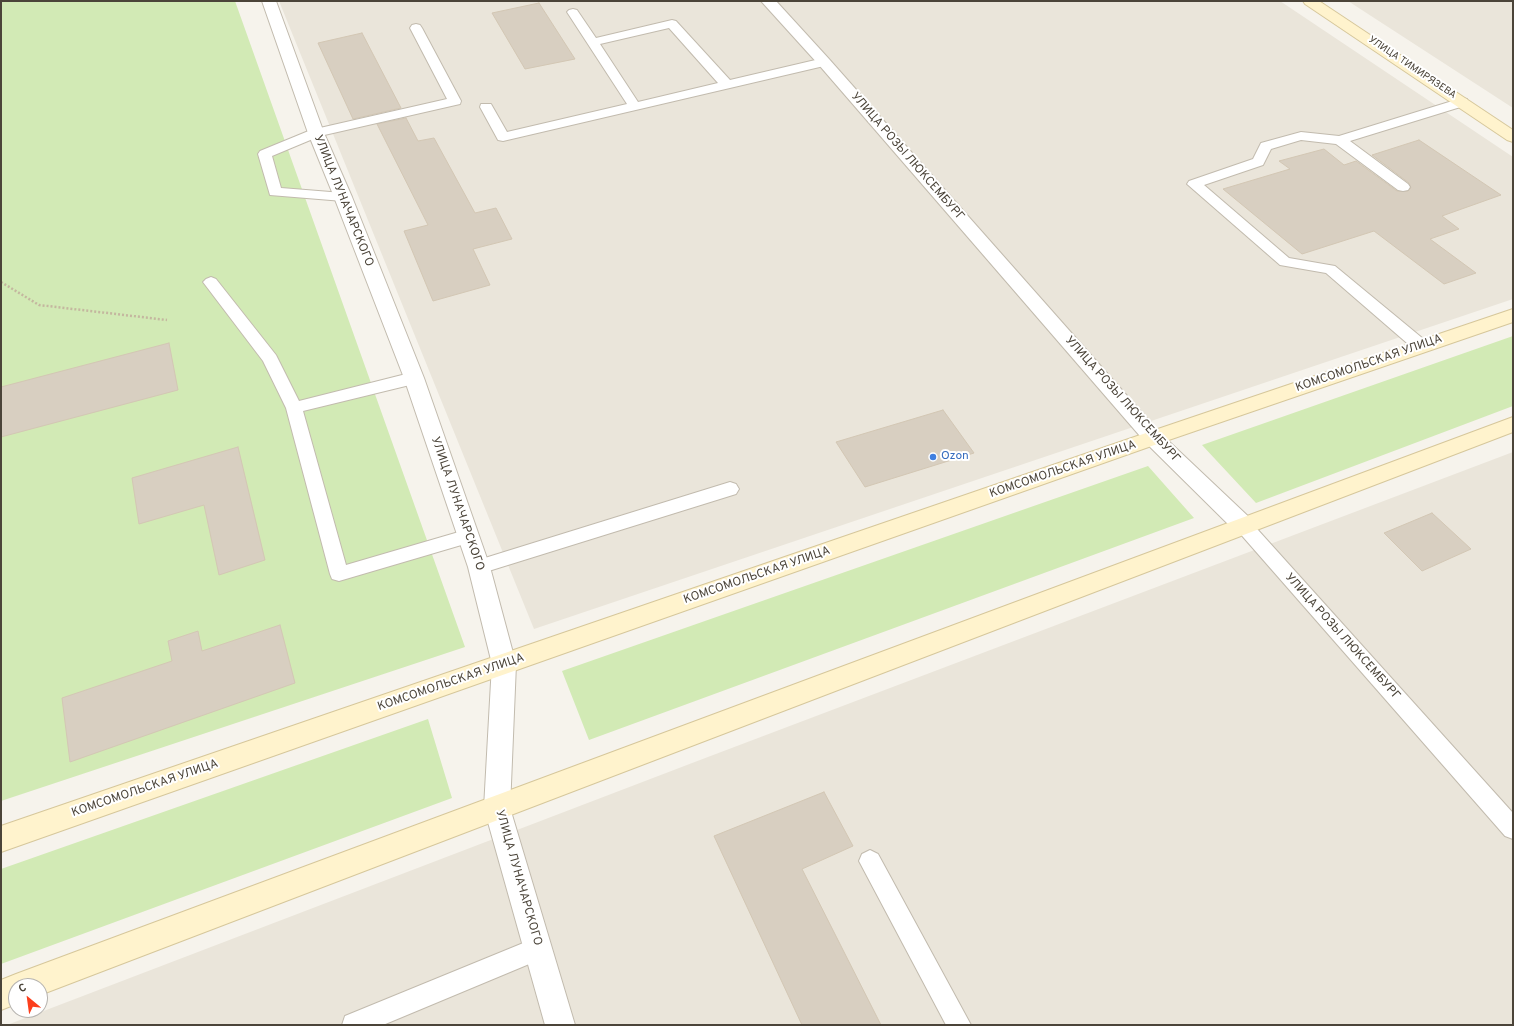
<!DOCTYPE html>
<meta charset="utf-8">
<style>
body{margin:0}
#map{position:relative;width:1514px;height:1026px;overflow:hidden;background:#f6f3ec;font-family:Overpass,sans-serif}
canvas{display:block}
.frame{position:absolute;inset:0;border:2px solid #4b4439;pointer-events:none}
.north{position:absolute;left:8px;top:978px;width:40px;height:40px;box-sizing:border-box;background:#fff;border:1px solid #b7b4b0;border-radius:50%;rotate:331deg;font-size:11px;font-weight:700;line-height:16px;text-align:center;color:#4b4439}
.north::after{content:'';display:block;margin:auto;width:14px;height:18px;background:#fc3f1d;clip-path:polygon(50% 0,100% 100%,50% 72%,0 100%)}
</style>
<div id="map">
<canvas width="1514" height="1026"></canvas>
<div class="frame"></div>
<div class="north">С</div>
</div>
<script>
const ctx = document.querySelector('canvas').getContext('2d');
ctx.lineJoin = 'round';
function fill(path, color) { ctx.fillStyle = color; ctx.fill(path, 'evenodd'); }
const shape = rows => new Path2D(rows.map(r => 'M' + r).join(''));
function stroke(path, color, width, dash) { ctx.strokeStyle = color; ctx.lineWidth = width; ctx.lineCap = dash ? 'butt' : 'round'; ctx.setLineDash(dash || []); ctx.stroke(path); }
function write(font, color, halo, rows, align = 'center') {
  ctx.font = font + ' Overpass,sans-serif'; ctx.lineWidth = 4; ctx.setLineDash([]); ctx.textBaseline = 'middle'; ctx.strokeStyle = halo; ctx.fillStyle = color; for (const [text, x, y, turn = 0] of rows) {
    ctx.save(); ctx.translate(x, y); ctx.rotate((+turn || 0) * Math.PI / 180); ctx.textAlign = isNaN(turn) ? turn : align; if (halo) ctx.strokeText(text, 0, 0); ctx.fillText(text, 0, 0); ctx.restore();
  }
}
const residential = shape([
 [279,1,1280,1,1513,157,1513,299,534,629],
 [1348,1,1513,1,1513,108],
 [1513,452,1513,1025,7,1025,700,760]
]);
const green = shape([
 [1,1,235,1,465,647,1,801],
 [1513,336,1513,406,1256,503,1202,445],
 [1148,466,1194,518,589,740,562,671],
 [428,719,452,798,1,964,1,869]
]);
const building = shape([
 [539,3,575,59,525,69,492,13,539,3],
 [362,33,401,108,353,119,318,43,362,33],
 [406,118,418,141,434,138,475,213,496,208,512,239,473,249,490,285,433,301,404,231,428,225,377,124,406,118],
 [1419,140,1501,195,1442,216,1459,229,1430,239,1476,273,1444,284,1374,231,1302,254,1223,189,1290,169,1279,161,1324,149,1344,165,1356,161,1397,191,1408,191,1411,188,1409,183,1372,155,1419,140],
 [169,343,178,390,1,437,1,387,169,343],
 [943,410,974,453,865,487,836,442,943,410],
 [238,447,265,560,219,575,204,505,139,524,132,478,238,447],
 [1432,513,1471,549,1422,571,1384,533,1432,513],
 [280,625,295,683,70,762,62,698,172,661,168,641,198,631,202,651,280,625],
 [824,792,853,846,802,869,881,1025,802,1025,714,836,824,792]
]);
const path = shape([
 [1,282,39,305,167,320]
]);
const lane = shape([
 [573,9,577,10,596,38,672,20,676,21,730,80,824,58,828,59,830,62,828,65,824,66,503,141,498,140,480,107,481,104,491,104,507,132,627,104,567,12,569,10,573,9],
 [669,28,718,83,638,102,600,44,669,28],
 [416,24,420,25,422,28,461,101,460,104,320,136,272,156,281,188,343,193,348,194,350,197,348,200,343,201,270,195,258,154,260,151,311,130,447,99,410,28,412,25,416,24],
 [1462,98,1467,99,1468,102,1467,105,1350,141,1408,184,1410,187,1408,190,1403,191,1398,190,1336,144,1301,140,1271,149,1263,165,1204,185,1289,258,1335,266,1427,342,1429,346,1427,350,1421,351,1415,350,1326,273,1280,265,1187,184,1189,181,1253,159,1261,143,1301,132,1339,136,1462,98],
 [211,277,216,279,276,355,299,401,414,372,420,374,422,378,420,382,414,384,303,411,346,565,469,529,475,531,478,536,475,541,339,581,332,579,330,574,286,408,263,361,203,282,206,279,211,277],
 [730,482,736,484,739,489,736,494,479,574,472,572,470,567,472,562,730,482],
 [1243,518,1249,520,1513,813,1513,839,1505,836,1237,530,1234,525,1237,520,1243,518],
 [870,850,878,854,971,1025,946,1025,859,861,862,854,870,850],
 [538,937,546,941,550,949,546,957,383,1025,342,1025,345,1016,538,937]
]);
const street = shape([
 [262,1,276,1,324,133,352,197,424,378,490,567,516,664,510,808,575,1025,545,1025,484,808,492,664,468,567,404,378,334,197,308,133,262,1],
 [761,1,776,1,829,59,1160,433,1251,519,1254,525,1251,531,1243,533,1235,531,1146,443,819,65,761,1]
]);
const secondary = shape([
 [1303,1,1319,1,1513,130,1513,142,1507,140,1305,4,1303,1],
 [1513,309,1513,322,1160,443,1,852,1,826,1146,433,1513,309],
 [1513,417,1513,432,40,995,40,986,16,986,16,1004,1,1010,1,980,16,974,1513,417]
]);
const markers = [
 [933,457,4,"#3f7fe0"]
];
const farStreetnames = [
 ["УЛИЦА ТИМИРЯЗЕВА",1412,68,34]
];
const streetNames = [
 ["УЛИЦА РОЗЫ ЛЮКСЕМБУРГ",907,157,49],
 ["УЛИЦА ЛУНАЧАРСКОГО",343,201,68],
 ["КОМСОМОЛЬСКАЯ УЛИЦА",1369,364,-19],
 ["УЛИЦА РОЗЫ ЛЮКСЕМБУРГ",1122,400,48],
 ["КОМСОМОЛЬСКАЯ УЛИЦА",1063,470,-19],
 ["УЛИЦА ЛУНАЧАРСКОГО",457,504,71],
 ["КОМСОМОЛЬСКАЯ УЛИЦА",757,576,-19],
 ["УЛИЦА РОЗЫ ЛЮКСЕМБУРГ",1342,637,48],
 ["КОМСОМОЛЬСКАЯ УЛИЦА",451,683,-19],
 ["КОМСОМОЛЬСКАЯ УЛИЦА",145,789,-19],
 ["УЛИЦА ЛУНАЧАРСКОГО",518,878,74]
];
const shopNames = [
 ["Ozon",941,457]
];
fill(residential, '#eae5da');
fill(green, '#d2eab5');
fill(building, '#d8cfc1');
stroke(building, '#d3c7b4', 1);
stroke(lane, '#c2bbae', 2);
stroke(street, '#c2bbae', 2);
stroke(secondary, '#d6c79b', 2);
stroke(path, '#c4b79f', 2.5, [2, 2]);
fill(lane, '#fff');
fill(street, '#fff');
fill(secondary, '#fff3cd');
for (const [x, y, r, color] of markers) { const dot = new Path2D(); dot.arc(x, y, r, 0, 2 * Math.PI); ctx.fillStyle = color; ctx.fill(dot); stroke(dot, '#fff', 1.5); }
write('10px', '#4b4439', '#fff', farStreetnames);
write('12px', '#4b4439', '#fff', streetNames);
write('12px', '#366cbe', '#fff', shopNames, 'left');
</script>
